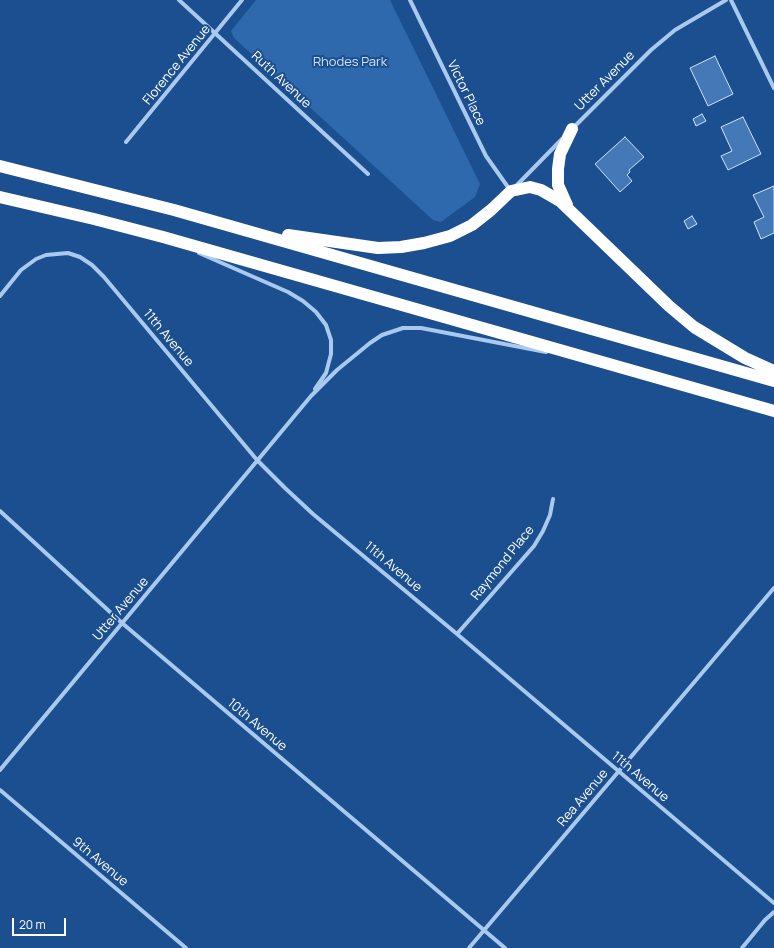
<!DOCTYPE html>
<style>
body{margin:0}
#map{position:relative;width:774px;height:948px;overflow:hidden;background:#1b4f8f;font-family:Manrope,sans-serif}
canvas{display:block}
.scale{position:absolute;left:12px;top:918px;width:54px;height:18px;box-sizing:border-box;border:2px solid #fff;border-top:0;padding-left:5px;font-size:12px;line-height:14px;white-space:nowrap;color:#fff;-webkit-text-stroke:3px #1b4f8f;paint-order:stroke}
</style>
<div id="map">
<canvas width="774" height="948"></canvas>
<div class="scale">20 m</div>
</div>
<script>
const ctx = document.querySelector('canvas').getContext('2d');
ctx.lineJoin = 'round';
function fill(path, color) { ctx.fillStyle = color; ctx.fill(path, 'evenodd'); }
const shape = rows => new Path2D(rows.map(r => 'M' + r).join(''));
function stroke(path, color, width, dash) { ctx.strokeStyle = color; ctx.lineWidth = width; ctx.lineCap = dash ? 'butt' : 'round'; ctx.setLineDash(dash || []); ctx.stroke(path); }
function write(font, color, halo, rows, align = 'center') {
  ctx.font = font + ' Manrope,sans-serif'; ctx.lineWidth = 4; ctx.setLineDash([]); ctx.textBaseline = 'middle'; ctx.strokeStyle = halo; ctx.fillStyle = color; for (const [text, x, y, turn = 0] of rows) {
    ctx.save(); ctx.translate(x, y); ctx.rotate((+turn || 0) * Math.PI / 180); ctx.textAlign = isNaN(turn) ? turn : align; if (halo) ctx.strokeText(text, 0, 0); ctx.fillText(text, 0, 0); ctx.restore();
  }
}
const green = shape([
 [256,0,390,0,480,184,475,197,441,222,433,220,234,38,231,31]
]);
const building = shape([
 [715,56,733,94,708,106,690,68,715,56],
 [702,114,706,121,696,126,693,119,702,114],
 [743,117,761,154,728,170,721,156,732,151,721,127,743,117],
 [625,137,644,157,629,170,630,172,627,175,632,181,620,192,595,164,625,137],
 [774,186,774,233,761,239,754,222,764,217,753,195,774,186],
 [692,216,697,224,688,229,684,221,692,216]
]);
const street = shape([
 [179,0,368,174],
 [410,0,486,156,510,190],
 [731,0,774,88],
 [572,129,651,50,675,30,726,0],
 [126,142,242,0],
 [515,187,562,139],
 [199,253,288,292,303,301,316,312,326,325,331,340,331,354,326,373,315,389],
 [0,296,21,270,36,259,46,255,68,253,80,257,92,265,104,277,257,460,285,488,313,514,457,634,774,903],
 [0,511,122,623,505,948],
 [457,634,534,546,543,531,550,515,553,499],
 [0,770,311,396,337,370,370,343,382,335,403,328,421,328,546,352],
 [0,790,186,948],
 [469,948,774,588],
 [742,948,765,920,774,912]
]);
const highway = shape([
 [0,166,174,210,774,381],
 [0,197,94,219,163,237,774,411],
 [567,205,558,185,558,169,560,154,572,129],
 [288,235,378,248,401,247,424,243,450,236,472,225,491,210,511,191,530,187,541,190,560,201,669,306,694,327,745,358,774,371]
]);
const parkNames = [
 ["Rhodes Park",350,62]
];
const streetNames = [
 ["Florence Avenue",177,65,-51],
 ["Ruth Avenue",281,80,43],
 ["Utter Avenue",605,81,-45],
 ["Victor Place",466,93,64],
 ["11th Avenue",168,338,50],
 ["Raymond Place",503,563,-51],
 ["11th Avenue",393,567,40],
 ["Utter Avenue",121,609,-50],
 ["10th Avenue",257,725,40],
 ["11th Avenue",640,777,40],
 ["Rea Avenue",583,798,-50],
 ["9th Avenue",100,862,40]
];
fill(green, '#2e69ad');
fill(building, '#4478b7');
stroke(building, '#cfe3fa', 1);
stroke(street, '#a9c9ee', 4);
stroke(highway, '#fff', 12);
write('13px', '#cfe3fa', '#1b4f8f', parkNames);
write('13px', '#fff', '#1b4f8f', streetNames);
</script>
